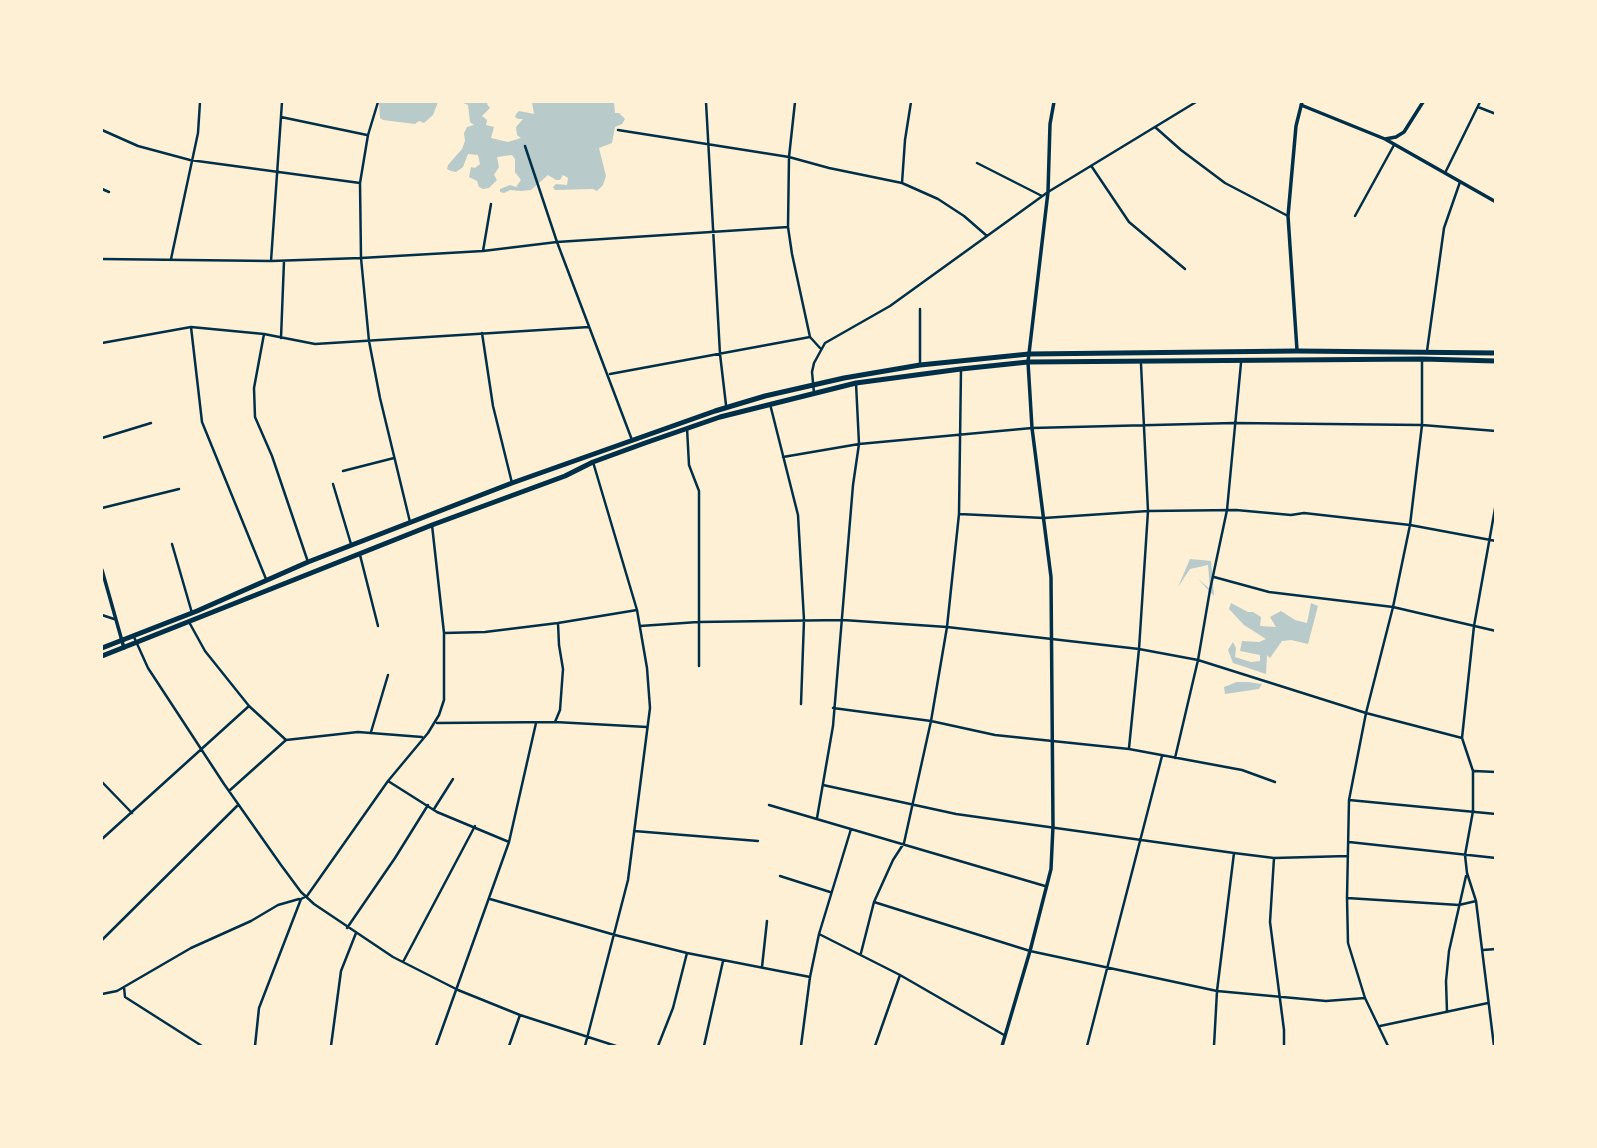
<!DOCTYPE html>
<style>
body{margin:0}
#map{position:relative;width:1597px;height:1148px;overflow:hidden;background:#fdf0d5;font-family:Merriweather,serif}
canvas{display:block}
.frame{position:absolute;inset:0;border:103px solid #fdf0d5;pointer-events:none}
</style>
<div id="map">
<canvas width="1597" height="1148"></canvas>
<div class="frame"></div>
</div>
<script>
const ctx = document.querySelector('canvas').getContext('2d');
ctx.lineJoin = 'round';
function fill(path, color) { ctx.fillStyle = color; ctx.fill(path, 'evenodd'); }
const shape = rows => new Path2D(rows.map(r => 'M' + r).join(''));
function stroke(path, color, width, dash) { ctx.strokeStyle = color; ctx.lineWidth = width; ctx.lineCap = dash ? 'butt' : 'round'; ctx.setLineDash(dash || []); ctx.stroke(path); }
const green = shape([
 [379,102,438,102,433,115,424,123,419,121,415,124,383,120,380,118],
 [461,102,488,102,487,104,490,108,482,116,487,120,486,125,494,127,491,138,508,142,521,138,517,135,516,127,523,119,518,119,515,117,516,114,519,111,534,114,532,102,614,102,615,113,619,113,625,119,622,124,615,127,612,143,599,148,606,176,603,185,597,191,593,189,555,190,553,187,556,184,567,185,568,178,563,175,560,180,556,180,548,175,531,190,521,191,510,190,504,193,500,192,500,189,510,185,516,187,521,180,515,172,515,159,512,155,497,157,499,167,494,175,497,180,489,188,483,189,479,187,477,181,469,177,471,167,475,168,480,164,478,155,468,154,463,167,456,172,451,171,447,169,448,165,462,149,465,141,464,133,467,127,474,125,470,122,468,105],
 [1190,559,1211,561,1214,596,1198,579,1210,589,1208,565,1190,569,1178,587],
 [1231,603,1248,612,1253,612,1261,617,1260,626,1276,627,1270,617,1281,611,1295,620,1307,623,1311,603,1318,606,1308,644,1291,640,1282,641,1270,658,1267,655,1266,674,1233,663,1228,650,1233,642,1236,648,1235,657,1251,662,1260,661,1260,655,1240,651,1242,641,1259,642,1266,639,1244,625,1229,609],
 [1237,682,1248,682,1262,684,1259,689,1225,694,1224,687]
]);
const minor = shape([
 [378,102,368,135,360,183,361,258,369,341,380,398,410,522],
 [706,102,720,354,726,405],
 [795,102,789,157,788,227,792,254,810,337,820,348],
 [1478,107,1496,114],
 [281,117,367,135],
 [1155,127,1181,150,1225,183,1288,216],
 [102,130,138,146,190,160,360,183],
 [618,130,789,157,829,168,902,183,938,199,964,216,987,236],
 [525,146,557,242,632,440],
 [977,163,1042,196],
 [1092,167,1129,222,1185,269],
 [1445,173,1480,102],
 [902,183,905,140,911,102],
 [102,189,109,192],
 [1355,216,1394,145],
 [483,251,491,204],
 [102,259,271,261,361,258,483,251,557,242,788,227],
 [171,259,198,133,200,102],
 [271,261,282,102],
 [191,327,202,422,266,579],
 [482,333,493,406,512,483],
 [264,334,254,388,255,417,272,456,308,562],
 [281,338,284,261],
 [102,343,191,327,264,334,315,344,589,327],
 [1427,351,1444,228,1460,182],
 [920,365,920,309],
 [610,374,810,337],
 [814,393,812,372,814,363,825,343,890,306,1048,192,1196,102],
 [770,404,798,515,804,620,801,704],
 [687,428,689,465,699,491,699,666],
 [102,438,151,423],
 [783,457,859,444,1032,428,1234,423,1422,425,1496,431],
 [343,471,394,458],
 [333,484,351,544],
 [102,508,179,489],
 [959,514,1044,518,1148,511,1236,510,1291,515,1304,513,1410,525,1496,541],
 [172,544,192,613],
 [360,555,378,626],
 [1214,577,1269,592,1393,607,1496,631],
 [102,615,114,619],
 [189,622,205,651,249,706,286,740],
 [640,626,698,622,843,620,947,627,1139,649,1198,660,1366,713,1462,738],
 [444,633,485,632,558,623,637,610],
 [134,637,148,668,224,784,281,865,301,892,314,904,393,957,458,990,520,1015,616,1046],
 [833,708,931,721,995,735,1129,749,1242,770,1275,782],
 [555,722,560,710,563,669,559,645,558,623],
 [437,723,555,722,647,727],
 [371,732,388,675],
 [1129,748,1139,649,1148,511,1141,364],
 [1175,758,1198,660,1210,590,1227,510,1241,363],
 [1474,771,1496,772],
 [388,781,437,812,509,842],
 [102,782,132,813],
 [823,785,956,814,1234,853,1274,858,1348,856],
 [229,791,286,740,358,732,422,737],
 [1349,800,1496,814],
 [769,805,1045,886],
 [434,809,453,779],
 [817,818,833,726,853,485,859,444,856,383],
 [634,831,758,841],
 [102,839,249,706],
 [1349,842,1496,858],
 [1274,858,1270,922,1284,1030,1284,1046],
 [780,876,830,892],
 [1347,898,1459,905,1476,901],
 [490,899,615,935,687,953,810,977],
 [874,902,1030,951,1217,991,1326,1001,1365,998],
 [347,928,395,858,428,805],
 [819,934,900,975,1004,1035],
 [102,940,238,805],
 [1483,950,1496,949],
 [861,953,874,902,893,860,904,843,931,721,947,627,959,514,961,369],
 [403,962,475,826],
 [762,967,767,921],
 [124,987,125,997,202,1046],
 [102,994,117,991,191,948,251,921,278,905,299,899],
 [1447,1012,1446,981,1449,951,1466,876],
 [1380,1026,1488,1003],
 [255,1046,259,1008,301,899,307,896,388,781,428,733,439,715,444,700,444,633,432,525],
 [331,1046,341,971,356,933],
 [436,1046,509,842,536,723],
 [509,1046,520,1015],
 [585,1046,628,880,650,708,647,668,637,610,593,462],
 [658,1046,673,1008,687,953],
 [704,1046,723,961],
 [801,1046,810,977,819,934,851,829],
 [875,1046,900,975],
 [1087,1046,1162,756],
 [1214,1046,1217,991,1234,853],
 [1388,1046,1365,998,1348,943,1347,898,1349,800,1366,713,1393,607,1410,525,1422,425,1422,359],
 [1494,1046,1476,901,1467,873,1465,855,1473,811,1473,771,1462,738,1474,626,1496,503]
]);
const tertiary = shape([
 [1301,105,1385,139,1396,137,1404,132,1423,102],
 [1385,139,1496,202],
 [1297,350,1288,216,1296,126,1302,102],
 [102,570,124,648],
 [1002,1046,1030,951,1051,869,1053,826,1051,577,1032,428,1028,362,1048,192,1050,124,1054,102]
]);
const trunk = shape([
 [102,648,197,611,308,562,512,483,715,411,765,396,844,378,920,365,1029,354,1297,351,1496,353],
 [102,656,432,525,565,476,593,462,645,443,720,417,856,383,961,369,1028,362,1422,359,1496,361]
]);
fill(green, '#b9caca');
stroke(minor, '#003049', 2.5);
stroke(tertiary, '#003049', 3.5);
stroke(trunk, '#003049', 5);
</script>
